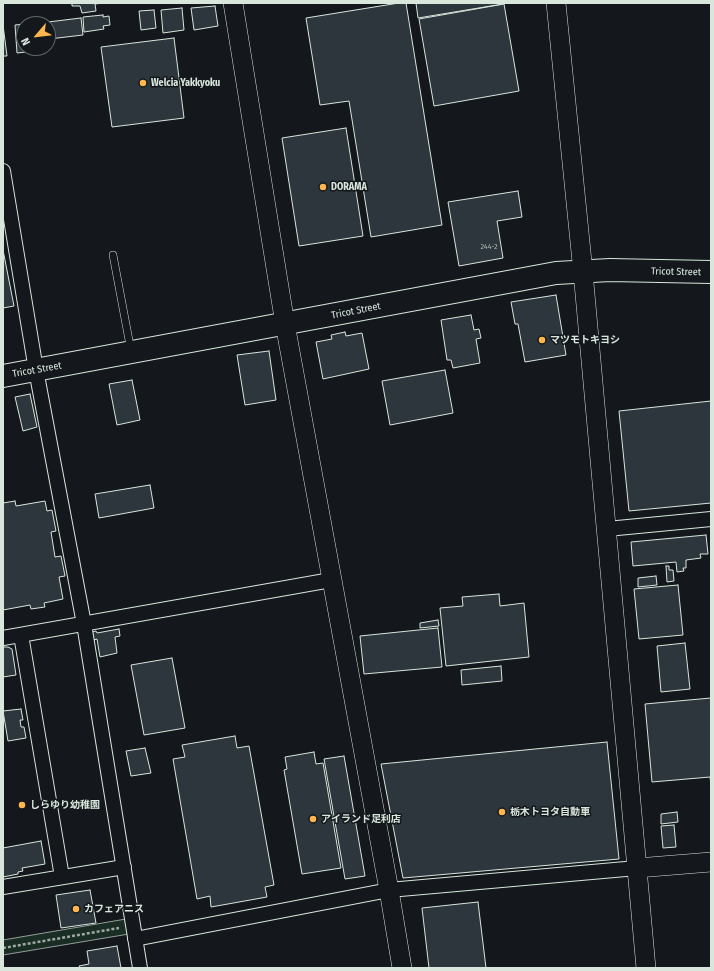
<!DOCTYPE html>
<meta charset="utf-8">
<style>
body{margin:0}
#map{position:relative;width:714px;height:971px;overflow:hidden;background:#14181c;font-family:"Fira Sans Condensed",sans-serif}
canvas{display:block}
.frame{position:absolute;inset:0;border:4px solid #d8e6dc;pointer-events:none}
.north{position:absolute;left:16px;top:16px;width:40px;height:40px;box-sizing:border-box;background:#14181c;border:1px solid #626a69;border-radius:50%;rotate:242deg;font-size:11px;font-weight:700;line-height:16px;text-align:center;color:#d8e6dc}
.north::after{content:'';display:block;margin:auto;width:14px;height:18px;background:#ffb74d;clip-path:polygon(50% 0,100% 100%,50% 72%,0 100%)}
</style>
<div id="map">
<canvas width="714" height="971"></canvas>
<div class="frame"></div>
<div class="north">N</div>
</div>
<script>
const ctx = document.querySelector('canvas').getContext('2d');
ctx.lineJoin = 'round';
function fill(path, color) { ctx.fillStyle = color; ctx.fill(path, 'evenodd'); }
const shape = rows => new Path2D(rows.map(r => 'M' + r).join(''));
function stroke(path, color, width, dash) { ctx.strokeStyle = color; ctx.lineWidth = width; ctx.lineCap = dash ? 'butt' : 'round'; ctx.setLineDash(dash || []); ctx.stroke(path); }
function write(font, color, halo, rows, align = 'center') {
  ctx.font = font + ' "Fira Sans Condensed","Noto Sans JP",sans-serif'; ctx.lineWidth = 3; ctx.setLineDash([]); ctx.textBaseline = 'middle'; ctx.strokeStyle = halo; ctx.fillStyle = color; for (const [text, x, y, turn = 0] of rows) {
    ctx.save(); ctx.translate(x, y); ctx.rotate((+turn || 0) * Math.PI / 180); ctx.textAlign = isNaN(turn) ? turn : align; if (halo) ctx.strokeText(text, 0, 0); ctx.fillText(text, 0, 0); ctx.restore();
  }
}
const green = shape([
 [126,919,129,934,3,955,3,940,126,919]
]);
const building = shape([
 [72,3,103,3,95,4,96,11,82,13,80,6,72,6,72,3],
 [399,3,406,3,442,225,371,237,349,101,320,105,306,18,399,3],
 [416,3,503,3,503,4,418,18,416,3],
 [504,4,519,91,434,106,419,19,504,4],
 [215,6,218,26,194,30,191,8,215,6],
 [182,8,184,30,163,33,161,10,182,8],
 [154,10,156,28,141,30,139,11,154,10],
 [103,15,103,17,109,16,110,25,103,26,104,29,84,32,83,17,103,15],
 [81,18,83,35,49,39,48,22,81,18],
 [43,22,43,24,24,24,24,48,45,48,45,50,17,53,15,25,43,22],
 [3,25,7,56,3,56,3,25],
 [174,38,184,118,112,127,101,47,174,38],
 [346,128,363,236,299,246,282,138,346,128],
 [518,191,522,217,497,221,503,258,459,266,448,202,518,191],
 [3,250,14,306,3,308,3,250],
 [556,295,566,355,525,362,518,324,515,324,511,302,556,295],
 [471,315,474,330,479,329,481,338,476,339,480,363,453,368,451,360,447,360,441,320,471,315],
 [345,332,346,336,362,333,369,369,323,379,316,342,332,339,331,335,345,332],
 [269,351,276,400,245,405,237,355,269,351],
 [445,370,453,413,390,425,382,381,445,370],
 [132,380,140,420,117,425,109,384,132,380],
 [30,394,37,427,23,431,15,397,30,394],
 [711,401,711,503,629,511,619,411,711,401],
 [150,485,154,508,99,518,95,494,150,485],
 [15,501,16,506,45,501,47,511,52,510,56,531,51,532,55,557,61,556,65,576,59,577,63,599,44,603,45,607,31,609,30,605,3,610,3,503,15,501],
 [706,535,708,554,700,554,701,558,686,560,686,568,683,568,684,571,677,572,676,562,633,566,631,542,706,535],
 [666,566,669,566,669,570,673,570,674,581,667,582,666,566],
 [656,576,657,585,638,587,638,578,656,576],
 [678,585,683,635,639,639,634,589,678,585],
 [499,594,500,606,524,603,529,657,446,666,440,608,463,606,462,597,499,594],
 [438,620,439,626,420,628,420,623,438,620],
 [438,628,442,667,364,674,360,636,438,628],
 [119,629,120,636,115,637,117,653,100,657,97,639,94,640,92,632,96,631,97,633,119,629],
 [685,643,690,689,661,692,657,646,685,643],
 [3,647,8,647,12,649,16,675,3,677,3,647],
 [172,658,185,728,144,735,131,665,172,658],
 [501,666,502,681,462,685,461,670,501,666],
 [711,698,711,785,710,777,652,782,645,704,711,698],
 [21,709,23,720,20,720,21,727,24,727,26,738,8,741,3,711,21,709],
 [235,736,237,748,249,746,274,885,265,887,267,897,211,907,210,896,197,899,173,759,185,757,182,745,235,736],
 [607,742,619,859,403,878,381,764,607,742],
 [145,748,151,773,131,776,126,751,145,748],
 [314,752,316,764,323,763,341,868,302,874,284,770,287,769,285,757,314,752],
 [344,756,365,876,345,879,324,759,344,756],
 [677,812,678,822,661,824,661,814,677,812],
 [674,825,676,847,663,848,661,826,674,825],
 [41,841,45,864,22,868,23,871,18,872,18,874,3,877,3,848,41,841],
 [90,890,96,923,61,928,56,895,90,890],
 [478,902,486,968,429,968,422,908,478,902],
 [117,946,121,968,80,968,79,966,89,964,87,951,117,946]
]);
const path = shape([
 [3,948,119,928]
]);
const lane = shape([
 [113,255,131,351]
]);
const street = shape([
 [3,171,36,370,84,624,140,968],
 [607,529,711,519],
 [21,635,62,877],
 [3,638,331,580],
 [3,887,124,867],
 [135,939,389,890,637,868]
]);
const secondary = shape([
 [233,3,285,324,389,890,402,968],
 [556,3,583,272,646,968],
 [637,868,711,862]
]);
const highway = shape([
 [3,376,556,273,610,270,711,272]
]);
const markers = [
 [143,83,4,"#ffb74d"],
 [323,187,4,"#ffb74d"],
 [542,340,4,"#ffb74d"],
 [22,805,4,"#ffb74d"],
 [502,812,4,"#ffb74d"],
 [313,819,4,"#ffb74d"],
 [76,909,4,"#ffb74d"]
];
const numberNames = [
 ["244-2",489,247]
];
const poiNames = [
 ["Welcia Yakkyoku",151,83],
 ["DORAMA",331,187],
 ["マツモトキヨシ",550,340],
 ["しらゆり幼稚園",30,805],
 ["栃木トヨタ自動車",510,812],
 ["アイランド足利店",321,819],
 ["カフェアニス",84,909]
];
const streetNames = [
 ["Tricot Street",676,272,1],
 ["Tricot Street",356,311,-11],
 ["Tricot Street",37,370,-10]
];
fill(green, '#1a2d24');
stroke(green, '#939e99', 1);
fill(building, '#2c363c');
stroke(building, '#d8e6dc', 1);
stroke(lane, '#d8e6dc', 8);
stroke(street, '#d8e6dc', 16);
stroke(secondary, '#d8e6dc', 20);
stroke(highway, '#d8e6dc', 24);
stroke(path, '#9da8a2', 2.5, [3, 2]);
stroke(lane, '#14181c', 7);
stroke(street, '#14181c', 14);
stroke(secondary, '#14181c', 19);
stroke(highway, '#14181c', 22);
for (const [x, y, r, color] of markers) { const dot = new Path2D(); dot.arc(x, y, r, 0, 2 * Math.PI); ctx.fillStyle = color; ctx.fill(dot); stroke(dot, '#14181c', 1.5); }
write('8px', '#adbab4', null, numberNames);
write('bold 10px', '#d8e6dc', '#14181c', poiNames, 'left');
write('10px', '#d8e6dc', '#14181c', streetNames);
</script>
